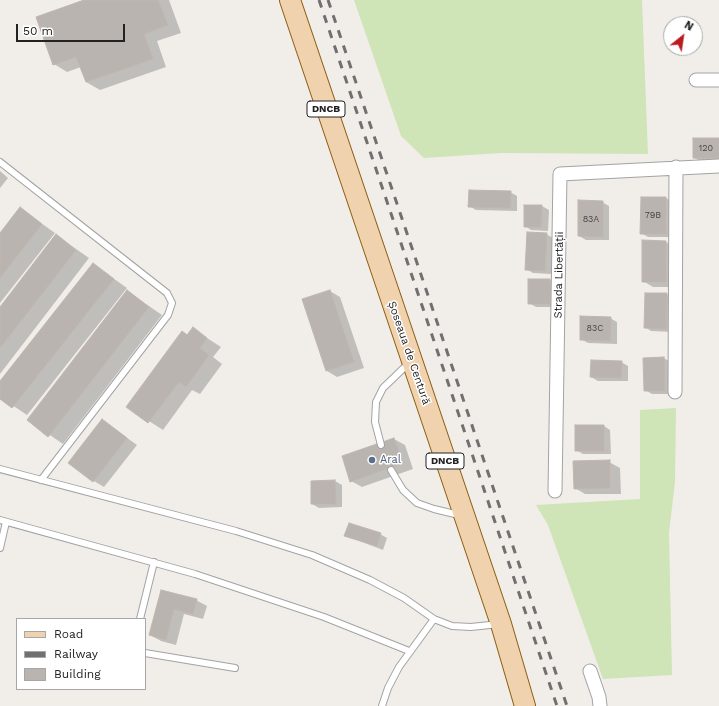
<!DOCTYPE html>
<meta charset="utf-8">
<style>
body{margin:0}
#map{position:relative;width:719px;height:706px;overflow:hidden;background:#f1eeea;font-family:"Work Sans",sans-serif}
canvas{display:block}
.legend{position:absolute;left:16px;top:618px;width:130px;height:72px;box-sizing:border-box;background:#fff;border:1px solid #a7a7a7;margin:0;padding:5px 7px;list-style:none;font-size:12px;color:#222}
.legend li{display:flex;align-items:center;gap:8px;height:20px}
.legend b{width:20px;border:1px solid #a7a7a7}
.north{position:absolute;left:663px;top:16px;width:40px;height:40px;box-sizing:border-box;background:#fff;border:1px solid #a7a7a7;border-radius:50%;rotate:30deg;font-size:11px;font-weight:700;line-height:16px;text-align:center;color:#222}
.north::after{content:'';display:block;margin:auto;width:14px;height:18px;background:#ba1a20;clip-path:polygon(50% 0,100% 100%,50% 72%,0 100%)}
.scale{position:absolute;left:16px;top:24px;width:109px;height:18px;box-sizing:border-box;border:2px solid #222;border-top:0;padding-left:5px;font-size:12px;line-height:14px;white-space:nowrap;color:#222;-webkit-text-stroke:3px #fff;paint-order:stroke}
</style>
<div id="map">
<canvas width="719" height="706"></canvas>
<ul class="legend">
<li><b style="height:5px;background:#f1d2ae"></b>Road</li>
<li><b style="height:5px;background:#707070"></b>Railway</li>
<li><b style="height:11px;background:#bab4b0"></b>Building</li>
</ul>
<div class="north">N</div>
<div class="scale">50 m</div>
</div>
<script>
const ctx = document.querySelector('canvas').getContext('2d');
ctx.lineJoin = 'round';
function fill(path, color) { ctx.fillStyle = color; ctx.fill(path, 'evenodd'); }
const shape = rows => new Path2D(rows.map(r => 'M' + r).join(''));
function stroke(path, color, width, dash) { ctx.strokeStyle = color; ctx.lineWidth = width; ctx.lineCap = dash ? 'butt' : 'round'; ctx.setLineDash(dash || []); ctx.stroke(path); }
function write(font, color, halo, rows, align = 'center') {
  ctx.font = font + ' "Work Sans",sans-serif'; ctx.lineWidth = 3; ctx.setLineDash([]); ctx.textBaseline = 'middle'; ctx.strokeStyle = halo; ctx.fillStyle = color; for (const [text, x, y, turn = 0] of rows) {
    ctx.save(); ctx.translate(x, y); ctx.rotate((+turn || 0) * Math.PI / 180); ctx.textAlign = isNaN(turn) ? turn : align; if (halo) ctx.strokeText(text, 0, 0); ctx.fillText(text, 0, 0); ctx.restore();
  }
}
const grass = shape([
 [354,0,642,0,648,154,501,153,424,158,401,136],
 [676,408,675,482,669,533,672,675,603,679,548,525,536,505,640,499,640,410]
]);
const shadow = shape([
 [87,0,169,0,181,33,157,41,166,67,100,90,86,82,81,67,67,72,54,64],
 [719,139,719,161,701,161,694,158],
 [0,171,8,178,0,188],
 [510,192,517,196,517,211,476,210,469,206],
 [642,198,666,198,673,202,672,237,648,237,641,233],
 [602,202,609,206,609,240,586,240,579,236],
 [525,206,542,206,549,210,548,231,531,230,525,226],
 [20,208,55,233,0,303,0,234],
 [546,234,553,238,551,274,533,273,526,269],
 [56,235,89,258,0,374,0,308],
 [666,242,676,248,676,287,653,287,643,281],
 [93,264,127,288,27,415,0,397,0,383],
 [550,280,556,284,556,307,536,307,529,303],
 [127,291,162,315,63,444,28,420],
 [330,291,340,297,364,368,337,377,327,371],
 [666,294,673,298,672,332,651,331,645,327],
 [610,318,617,322,617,344,588,343,581,339],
 [193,329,221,347,213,357,222,364,200,394,192,390,163,430,127,407,182,332,188,335],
 [664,358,670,362,671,394,652,394,645,390],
 [621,362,628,366,628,381,598,381,591,377],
 [102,420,137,445,104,487,94,481],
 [604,426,610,430,611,454,583,454,576,450],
 [394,439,405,445,413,469,362,487,351,481],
 [609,462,620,468,621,494,585,494,575,488],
 [312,481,335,481,342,485,342,507,319,508,312,504],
 [380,534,387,538,383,550,346,536],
 [162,591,196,600,207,606,203,619,184,614,176,645,161,641,150,635]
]);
const building = shape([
 [84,0,158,0,168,25,144,34,153,59,86,82,76,57,53,65,36,17,84,0],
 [693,138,719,138,719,158,693,158,693,138],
 [469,190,511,191,510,208,468,207,469,190],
 [641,197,666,197,666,234,640,234,641,197],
 [578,200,603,201,603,237,578,236,578,200],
 [524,205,542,205,541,227,524,227,524,205],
 [20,207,42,224,0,278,0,233,20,207],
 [527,232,547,233,545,271,525,270,527,232],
 [56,234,76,250,0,348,0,307,56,234],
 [642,240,666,241,666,282,642,282,642,240],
 [93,263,114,279,12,408,0,399,0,381,93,263],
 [528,279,550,279,550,304,528,304,528,279],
 [127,290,149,307,48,437,27,420,127,290],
 [330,290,354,362,326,371,302,299,330,290],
 [645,293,667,293,666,329,644,328,645,293],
 [580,316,611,317,610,341,580,340,580,316],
 [193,327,207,338,200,348,209,355,186,387,179,382,148,423,126,407,182,331,187,335,193,327],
 [664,357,665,391,644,391,643,358,664,357],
 [591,360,622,361,621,378,590,377,591,360],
 [102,419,127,438,93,482,68,463,102,419],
 [575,425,604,425,604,451,575,451,575,425],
 [394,438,403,463,350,482,342,456,394,438],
 [610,460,610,488,574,489,573,461,610,460],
 [335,480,336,504,311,504,311,481,335,480],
 [349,523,381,533,377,546,344,536,349,523],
 [161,590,197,599,193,614,174,609,166,640,149,635,161,590]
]);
const lane = shape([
 [0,162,167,293,172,303,168,315,41,480],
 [381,445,375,422,376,402,383,388,409,363],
 [0,469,236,531,312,555,370,580,404,598,434,619,452,626,471,627,499,624],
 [391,470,403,490,417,503,434,509,459,515],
 [0,520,195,574,324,617,409,651],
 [0,548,6,522],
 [140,619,154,562],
 [145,653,235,668],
 [382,706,388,688,399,667,434,619]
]);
const street = shape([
 [696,80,719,80],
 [675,392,676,167],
 [555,491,560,174,719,166],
 [590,671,599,697,600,706]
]);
const primary = shape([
 [290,0,501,624,525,706]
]);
const rail = shape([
 [319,0,557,706],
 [328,0,567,706]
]);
const markers = [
 [372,460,4,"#5c6f8a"]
];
const numberNames = [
 ["120",706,148],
 ["79B",653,215],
 ["83A",591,219],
 ["83C",595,328]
];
const shields = [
 [326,109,38],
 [445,461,38]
];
const shieldNames = [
 ["DNCB",326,109],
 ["DNCB",445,461]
];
const streetNames = [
 ["Strada Libertății",559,275,-89],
 ["Șoseaua de Centură",409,353,71]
];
const serviceNames = [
 ["Aral",380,460]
];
fill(grass, '#cfe4b7');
fill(shadow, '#0003');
fill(building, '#bab4b0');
stroke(building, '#c1b5ae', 1);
stroke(lane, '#a3a3a3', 8);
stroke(street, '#a3a3a3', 15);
stroke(primary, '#8c6013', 22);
stroke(lane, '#fff', 6);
stroke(street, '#fff', 13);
stroke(primary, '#f1d2ae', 20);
stroke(rail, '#707070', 3, [8, 8]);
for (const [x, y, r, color] of markers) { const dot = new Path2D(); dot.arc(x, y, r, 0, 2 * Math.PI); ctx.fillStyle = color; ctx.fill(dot); stroke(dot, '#fff', 1.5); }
write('9px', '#484646', null, numberNames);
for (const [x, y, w] of shields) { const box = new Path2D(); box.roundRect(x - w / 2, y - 8, w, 16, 3); ctx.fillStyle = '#fff'; ctx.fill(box); stroke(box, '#222', 1); }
write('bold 10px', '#222', null, shieldNames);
write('11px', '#222', '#fff', streetNames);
write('11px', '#4e5e75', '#fff', serviceNames, 'left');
</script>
